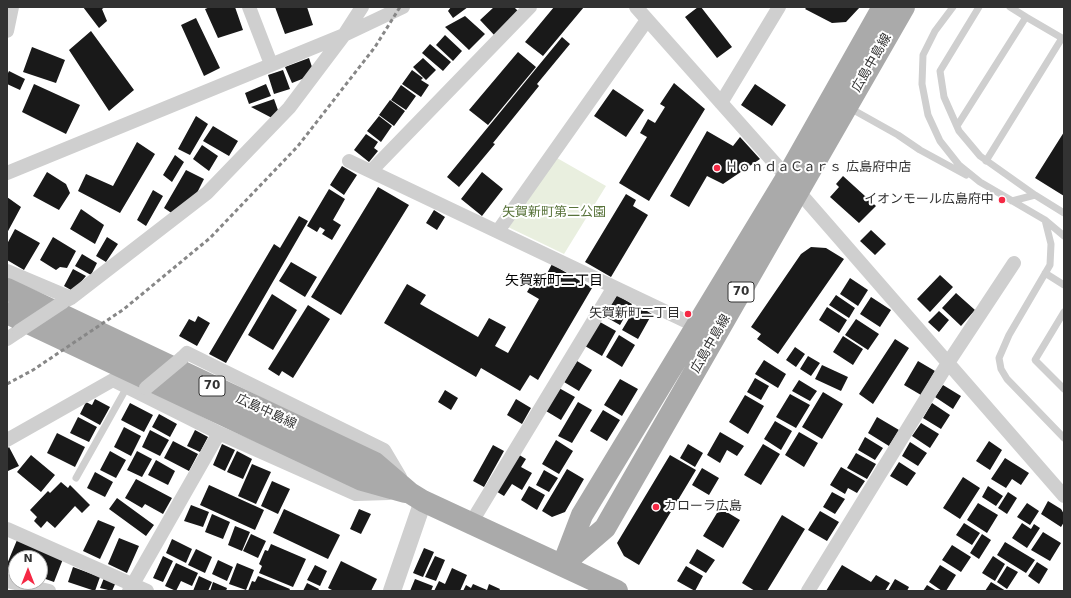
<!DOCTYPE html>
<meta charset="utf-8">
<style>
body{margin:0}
#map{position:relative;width:1071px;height:598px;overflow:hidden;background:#fff;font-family:"DejaVu Sans",sans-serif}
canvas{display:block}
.frame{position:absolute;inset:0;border:8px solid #323232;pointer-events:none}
.north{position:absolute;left:8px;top:550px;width:40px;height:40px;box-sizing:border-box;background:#fff;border:1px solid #adadad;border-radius:50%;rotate:0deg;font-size:11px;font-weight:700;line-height:16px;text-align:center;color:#323232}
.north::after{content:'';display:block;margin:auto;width:14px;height:18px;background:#f52844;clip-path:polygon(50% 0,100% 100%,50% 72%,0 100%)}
</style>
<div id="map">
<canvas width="1071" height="598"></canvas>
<div class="frame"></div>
<div class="north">N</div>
</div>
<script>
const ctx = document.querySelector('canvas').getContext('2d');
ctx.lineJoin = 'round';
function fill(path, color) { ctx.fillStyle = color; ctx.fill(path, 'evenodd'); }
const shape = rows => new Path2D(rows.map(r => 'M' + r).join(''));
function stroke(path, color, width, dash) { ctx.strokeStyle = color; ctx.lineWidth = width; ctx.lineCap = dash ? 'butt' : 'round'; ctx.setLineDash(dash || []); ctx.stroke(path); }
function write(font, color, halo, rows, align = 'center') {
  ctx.font = font + ' "DejaVu Sans","Noto Sans JP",sans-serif'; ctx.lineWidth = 4; ctx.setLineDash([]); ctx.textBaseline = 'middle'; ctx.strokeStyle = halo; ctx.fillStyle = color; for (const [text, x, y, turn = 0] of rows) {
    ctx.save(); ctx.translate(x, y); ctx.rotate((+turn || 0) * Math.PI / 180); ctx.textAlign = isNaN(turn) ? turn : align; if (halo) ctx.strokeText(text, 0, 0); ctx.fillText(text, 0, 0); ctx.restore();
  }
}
const green = shape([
 [557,158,606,186,564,254,508,227]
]);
const building = shape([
 [83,7,105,7,102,9,107,21,99,28],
 [210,7,235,7,243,30,218,38,205,9],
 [275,7,307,7,313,25,285,34],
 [451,7,468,7,453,18,448,11],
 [494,7,514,7,521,14,496,37,480,20],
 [554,7,584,7,543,56,525,42],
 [698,7,701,7,732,47,717,58,685,17],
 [807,7,860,7,846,22,832,23,805,9],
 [465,16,485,34,469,50,445,27],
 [196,18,220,68,204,76,181,25],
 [91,31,134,90,109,111,69,50],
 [445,35,462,51,453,61,436,45],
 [562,37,570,44,537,84,539,86,493,143,495,144,459,187,447,177],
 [430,44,451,62,443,71,422,53],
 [32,47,65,60,56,83,23,72],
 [518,52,536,67,488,125,469,110],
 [309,58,313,70,307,77,292,83,285,67],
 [423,58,436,70,426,80,413,67],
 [283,70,290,89,274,94,268,75],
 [412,70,423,78,421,80,429,85,421,97,402,84],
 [9,71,25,79,20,90,7,84,7,75],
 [674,83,705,109,649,201,619,183,647,137,640,133,648,119,655,123,665,107,660,104],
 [34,84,80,105,66,134,22,112],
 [266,84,271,96,249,104,245,93],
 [755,84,786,105,772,126,741,105],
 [401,85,416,96,406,110,391,100],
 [613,89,644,110,626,137,594,116],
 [274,99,279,113,272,118,251,107],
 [390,100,405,111,394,126,379,115],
 [196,116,208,124,190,155,178,149],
 [379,116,392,126,381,142,367,131],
 [213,126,238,141,229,156,203,141],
 [707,131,733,146,740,137,760,159,723,184,707,176,689,207,670,196],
 [1064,132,1064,196,1035,178],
 [366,134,378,142,374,148,378,151,369,162,354,150],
 [137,142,155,154,120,213,78,191,86,174,113,186],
 [202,145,218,156,209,171,193,159],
 [175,155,184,162,172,182,163,175],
 [342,166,357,175,344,195,330,185],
 [186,170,204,179,195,197,173,214,164,208],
 [47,172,66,184,70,193,59,210,33,196],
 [482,172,503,189,482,216,461,199],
 [843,176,876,206,859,223,830,197,839,187,836,184],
 [378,187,409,205,341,315,311,297],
 [329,189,345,199,333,220,341,225,332,240,322,234,325,230,320,227,317,232,307,226],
 [153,190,163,196,146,226,137,220],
 [626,194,636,200,633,206,648,215,611,277,585,262],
 [7,197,21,207,7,233],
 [81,209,104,225,95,244,70,229],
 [434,210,445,217,437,230,426,223],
 [299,216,308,221,226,363,209,354,274,244,280,248],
 [15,229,40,243,24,270,7,260,7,244],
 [871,230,886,244,875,255,860,241],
 [53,237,76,251,67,268,60,267,56,270,40,260],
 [107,237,118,244,106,262,96,256],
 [811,247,826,248,844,259,778,354,757,339,761,334,751,327,801,254],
 [82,254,97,263,91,275,75,266],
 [291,262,317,277,305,297,279,281],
 [552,264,592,288,538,380,530,375,520,391,481,368,476,377,384,323,407,284,426,295,420,304,478,337,489,318,506,327,495,346,508,353,539,299,527,292,536,277,543,281],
 [73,269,86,276,76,288,71,290,64,286],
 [940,275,953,287,930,312,917,299],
 [850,278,868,290,858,306,840,294],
 [956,293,975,310,961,326,942,308],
 [272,294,297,310,273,350,248,335],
 [617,295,632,304,620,325,604,316],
 [836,295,855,308,849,318,829,305],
 [871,297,891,310,880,327,860,314],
 [308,305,330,319,293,378,282,371,279,376,268,369],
 [637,305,652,314,638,339,622,330],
 [827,307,847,320,839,333,819,320],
 [939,311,949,320,939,332,928,322],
 [198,316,210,323,197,346,179,336,189,319,195,322],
 [856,319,879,334,868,350,845,335],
 [600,322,616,331,602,356,585,346],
 [619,335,635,345,622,367,606,357],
 [843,336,863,349,853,365,833,352],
 [895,339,909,348,873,404,859,394],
 [795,347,805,354,796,367,786,360],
 [808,356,820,363,811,376,800,369],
 [764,360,786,374,778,388,755,374],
 [577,361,592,370,579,391,564,382],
 [918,361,935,371,921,395,904,385],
 [822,365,848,377,841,391,815,379],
 [755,378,769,386,761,400,747,392],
 [620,379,638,389,622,416,604,405],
 [799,380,817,391,810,401,792,391],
 [943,385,961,396,953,409,935,397],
 [559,388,575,397,561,420,546,411],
 [445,390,458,398,451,410,438,402],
 [823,392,843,404,822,439,802,427],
 [790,394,810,405,796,428,776,417],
 [745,395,764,406,748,434,729,422],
 [95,399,110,407,100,425,80,414,86,402,92,405],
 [516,399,531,408,522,424,507,415],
 [578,402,592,410,572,443,558,436],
 [130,403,153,415,144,432,121,420],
 [932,403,950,415,941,429,923,418],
 [603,410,620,420,607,441,590,431],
 [159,414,177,424,170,437,152,427],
 [78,417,97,427,89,442,70,433],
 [877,417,899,430,889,446,868,433],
 [775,421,792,431,781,450,764,439],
 [921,423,939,434,930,448,912,436],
 [124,427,141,436,131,456,114,447],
 [150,430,169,440,160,456,142,447],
 [195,430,208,437,200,452,187,446],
 [720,432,744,446,737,456,727,450,720,463,707,455],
 [799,432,818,443,804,467,785,455],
 [57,433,85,447,75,467,47,453],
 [865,437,883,448,875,460,858,450],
 [556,440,573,451,559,474,542,464],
 [173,441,198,454,189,471,164,458],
 [989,441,1002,450,990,470,976,461],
 [910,442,927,453,918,466,902,456],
 [222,444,235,450,225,471,213,465],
 [688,444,703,453,695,467,680,458],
 [763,444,780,454,761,485,744,475],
 [493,445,504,451,484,487,473,481],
 [9,447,19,466,8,471,7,469,7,449],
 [110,451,126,460,116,478,100,470],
 [137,451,152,459,142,477,127,470],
 [237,451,252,459,243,479,227,472],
 [516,453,526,459,521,467,532,473,522,490,512,484,504,496,494,490],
 [856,453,876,464,867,479,847,468],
 [31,455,55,475,41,492,17,472],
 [670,455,696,470,639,565,624,556,617,543],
 [1005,458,1029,473,1021,485,1012,479,1006,488,991,479],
 [156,460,175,471,168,485,148,475],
 [899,462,916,473,907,486,890,476],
 [252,464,271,472,256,504,238,496],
 [841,467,865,481,857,493,848,488,845,494,830,485],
 [702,468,719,478,709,495,692,485],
 [567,469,584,479,565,512,552,517,542,511],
 [544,470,558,478,549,492,536,485],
 [95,472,113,482,105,497,87,488],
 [963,477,980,488,960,519,943,508],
 [136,479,172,498,163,514,145,504,142,508,125,498],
 [272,481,290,489,278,514,261,506],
 [61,482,68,488,70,485,90,505,82,513,75,506,55,528,47,521,41,528,34,521,37,517,30,510,48,491,50,493],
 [209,485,264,510,255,530,200,505],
 [529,486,545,495,537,510,521,500],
 [988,486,1003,496,996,506,982,497],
 [832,492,845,499,835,514,823,507],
 [1008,492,1017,498,1007,514,998,508],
 [117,498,154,525,146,536,109,509],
 [1048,501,1061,509,1064,514,1064,522,1061,527,1041,514],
 [978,503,998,515,987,533,967,520],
 [1027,503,1039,511,1030,525,1017,517],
 [191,505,209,512,203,527,184,521],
 [720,508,740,520,723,548,703,536],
 [284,509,340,535,328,559,273,533],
 [359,509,371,514,361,534,350,529],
 [820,511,839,522,827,541,808,530],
 [212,514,230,522,223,539,205,532],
 [782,515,805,529,767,591,755,591,742,583],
 [98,520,115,527,100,559,83,551],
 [964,523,980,533,972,545,956,535],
 [1022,523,1031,529,1034,524,1040,528,1027,548,1012,538],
 [235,526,250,532,242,551,228,545],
 [1043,532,1061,543,1050,561,1031,550],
 [251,534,266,541,258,558,243,551],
 [982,534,991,540,979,559,970,553],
 [119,538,139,546,127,573,108,564],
 [172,539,192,549,186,563,166,553],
 [17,540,63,559,54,582,40,577,40,558,16,558,16,570,7,567,7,564],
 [1005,542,1035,560,1026,573,997,555],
 [271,544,306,559,293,587,259,573,262,566,259,564,265,550,268,551],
 [952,545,971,557,961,572,942,560],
 [424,548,434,552,423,577,413,573],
 [196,549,212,557,205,573,188,565],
 [697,549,715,560,706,573,689,563],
 [163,556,173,561,163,582,153,578],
 [435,556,445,560,436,581,425,577],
 [993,556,1005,564,995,581,982,573],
 [218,560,233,567,227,581,212,574],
 [341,561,377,579,371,591,334,591,328,588],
 [1037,562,1048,569,1039,584,1028,576],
 [176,563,198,573,192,586,181,581,176,591,165,586],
 [237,563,254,570,246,590,229,584],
 [315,565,327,571,320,586,307,580],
 [842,565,871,582,876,575,890,583,885,591,826,591],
 [940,565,956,575,946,591,942,591,929,582],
 [686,566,703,576,695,591,677,581],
 [1007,566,1018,572,1007,589,997,582],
 [73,567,100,577,95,591,68,582],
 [452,568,467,575,460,591,434,591,439,581,445,584],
 [199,576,212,582,208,591,193,591],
 [258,576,290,589,289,591,248,591,252,581,255,582],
 [104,578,116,582,112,591,100,588],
 [415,579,433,586,431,591,410,591],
 [895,579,909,587,907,591,888,591],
 [213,582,227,588,226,591,210,591],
 [991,582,1006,591,985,591],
 [307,583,319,589,318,591,303,591],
 [473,584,487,590,489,584,500,589,499,591,463,591,466,585,471,588],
 [927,585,937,591,923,591]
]);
const service = shape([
 [953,7,935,31,923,55,922,84,928,115,940,141,959,165,980,182,1045,220,1051,244,1050,265,1009,335,999,358,1001,369,1007,379,1064,438],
 [979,7,940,71,944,97,959,131,980,156,1035,195],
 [1026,17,1062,38],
 [848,107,898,135,920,150,966,175],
 [957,126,1026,17,1010,7],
 [986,161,1062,38,1064,39],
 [1012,201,1035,195,1064,213],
 [1045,220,1064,236],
 [1045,273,1064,285],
 [1064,312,1035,360,1064,389],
 [76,478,127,387]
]);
const minor = shape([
 [249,7,271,64],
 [636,7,787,177,799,192,1064,496],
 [7,31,12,7],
 [721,103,779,7],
 [349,161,696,326],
 [371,171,530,7],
 [7,173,344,35,403,7],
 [498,231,647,20],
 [7,271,71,298],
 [63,302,71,298,207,193,289,108,344,35,362,7],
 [7,339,19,331],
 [182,358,187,353,384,450,400,477],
 [7,440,113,380,219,433,356,494,389,493],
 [471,523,614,287],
 [7,529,147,591],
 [7,581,49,591],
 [129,591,219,433],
 [808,591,948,363,1014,263]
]);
const tertiary = shape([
 [392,591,423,501]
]);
const primary = shape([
 [7,289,375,463,410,493,423,501,617,591],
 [7,313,362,480,405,492],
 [564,562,582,515,787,177,883,7],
 [562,565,605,528,904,7]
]);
const rail = shape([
 [7,384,33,370,124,309,210,238,298,146,375,47,400,7]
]);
const minorBridge = shape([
 [19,331,63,302],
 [146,388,182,358]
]);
const markers = [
 [717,168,4,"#f52844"],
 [1002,200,4,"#f52844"],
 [688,314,4,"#f52844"],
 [656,507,4,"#f52844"]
];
const shields = [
 [741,292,26],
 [212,386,26]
];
const shieldNames = [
 ["70",741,292],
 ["70",212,386]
];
const streetNames = [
 ["広島中島線",872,63,-60],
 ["広島中島線",711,344,-60],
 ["広島中島線",266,412,25]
];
const poiNames = [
 ["ＨｏｎｄａＣａｒｓ 広島府中店",725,168],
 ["イオンモール広島府中",994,200,"right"],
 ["矢賀新町二丁目",680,314,"right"],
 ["カローラ広島",664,507]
];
const parkNames = [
 ["矢賀新町第二公園",554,213]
];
const neighbourhoodNames = [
 ["矢賀新町二丁目",554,281]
];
fill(green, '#e9efdf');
fill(building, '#191919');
stroke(service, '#cfcfcf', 7);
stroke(minor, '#cfcfcf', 14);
stroke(tertiary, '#cfcfcf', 18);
stroke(primary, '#aaa', 22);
stroke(rail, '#878787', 3, [4, 3]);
stroke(minorBridge, '#cfcfcf', 14);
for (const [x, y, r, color] of markers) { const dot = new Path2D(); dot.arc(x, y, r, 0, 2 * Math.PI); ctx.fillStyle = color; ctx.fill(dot); stroke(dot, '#fff', 1.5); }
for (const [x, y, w] of shields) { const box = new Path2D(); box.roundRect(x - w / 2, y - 10, w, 20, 3); ctx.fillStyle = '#fff'; ctx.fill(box); stroke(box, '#323232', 1); }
write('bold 12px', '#323232', null, shieldNames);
write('13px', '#323232', '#fff', streetNames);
write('13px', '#323232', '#fff', poiNames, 'left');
write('13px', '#58733a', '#fff', parkNames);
write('14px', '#000', '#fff', neighbourhoodNames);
</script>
